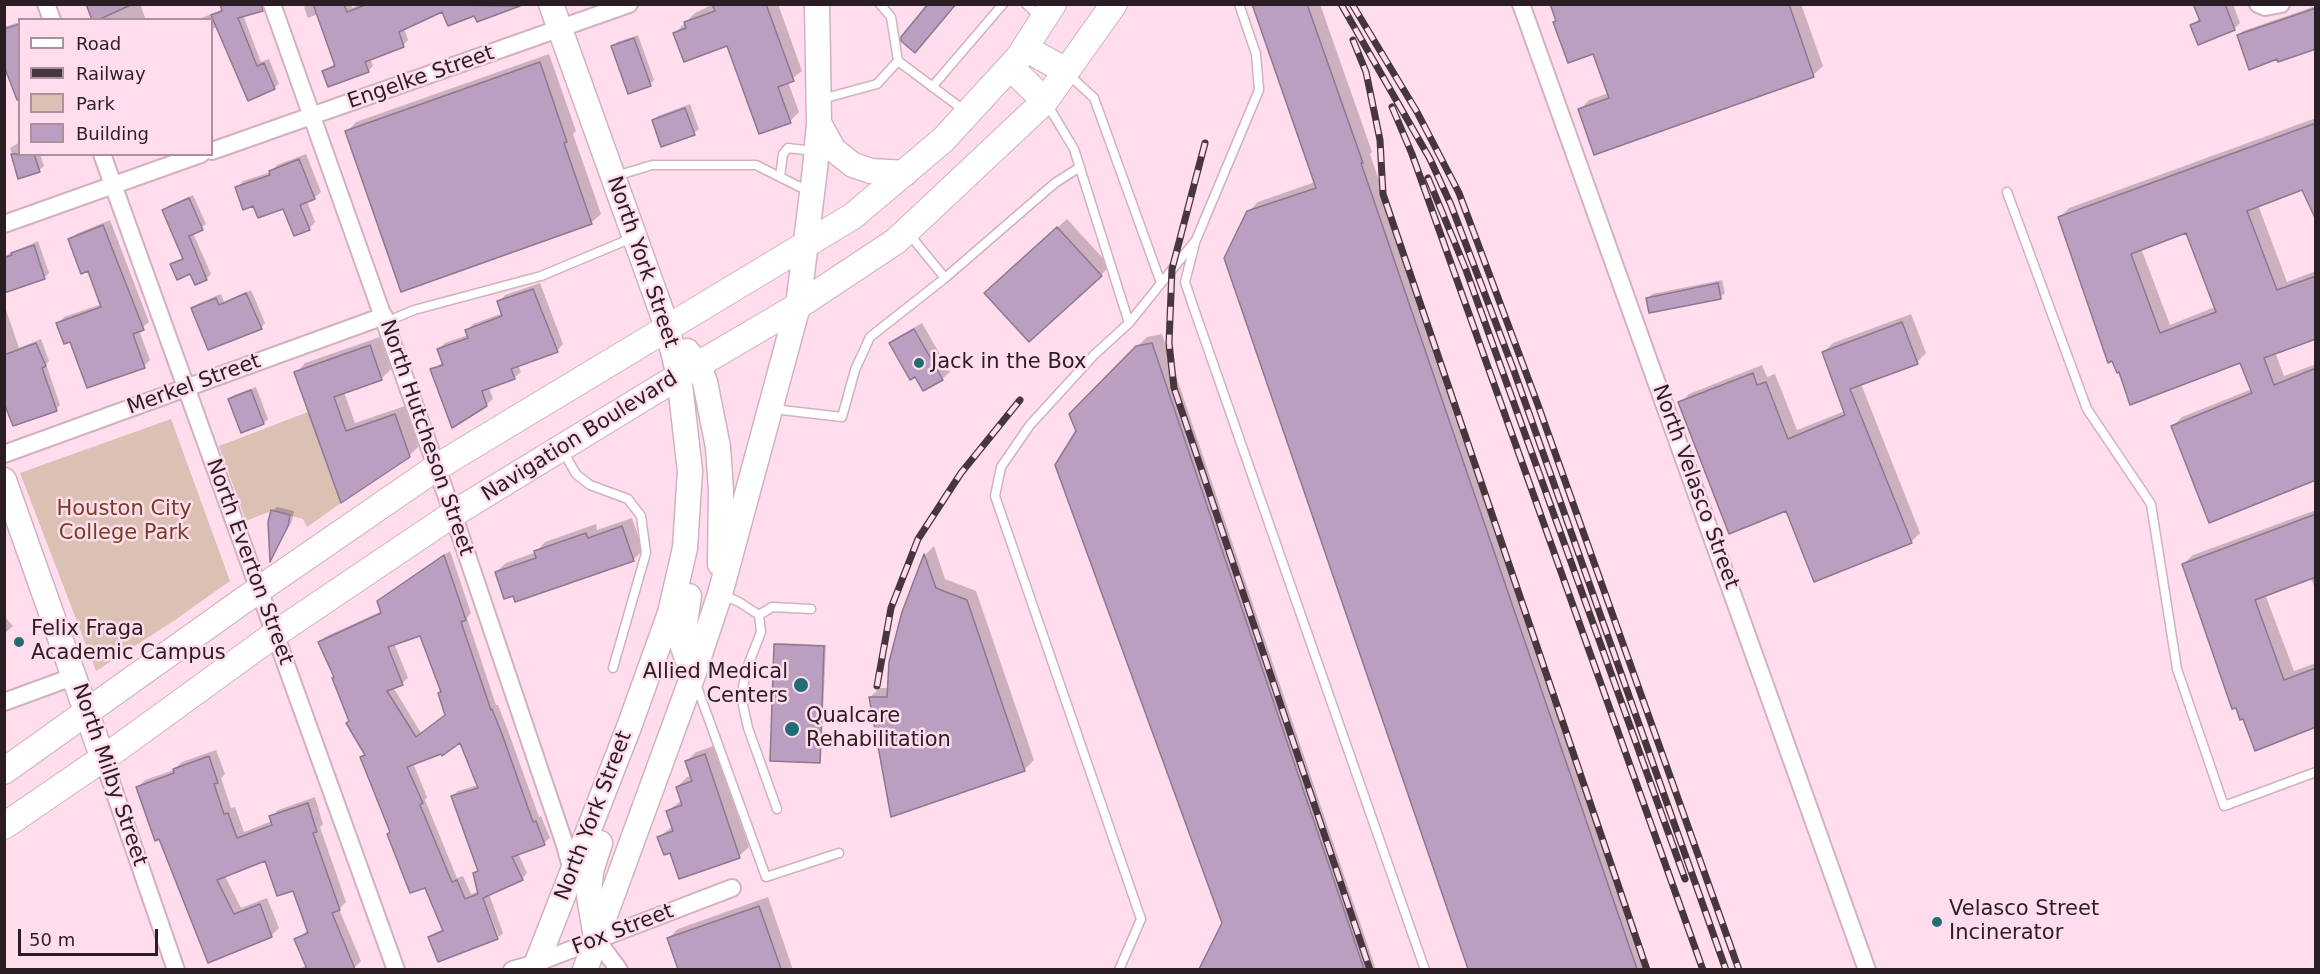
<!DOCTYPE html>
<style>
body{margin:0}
#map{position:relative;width:2320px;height:974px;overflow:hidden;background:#ffdded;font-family:"DejaVu Sans",sans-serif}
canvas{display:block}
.frame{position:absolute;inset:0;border:6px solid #2a1e24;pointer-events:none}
.legend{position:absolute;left:18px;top:18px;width:195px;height:138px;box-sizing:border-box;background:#ffdded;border:2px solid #aa919d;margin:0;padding:8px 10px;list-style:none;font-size:18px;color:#2a1e24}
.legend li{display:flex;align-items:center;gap:12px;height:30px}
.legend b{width:30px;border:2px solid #aa919d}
.scale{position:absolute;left:18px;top:929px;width:140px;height:27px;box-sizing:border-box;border:3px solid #2a1e24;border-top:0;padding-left:8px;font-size:18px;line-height:21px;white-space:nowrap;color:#2a1e24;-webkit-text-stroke:4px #ffdded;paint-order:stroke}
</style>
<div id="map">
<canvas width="2320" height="974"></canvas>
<div class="frame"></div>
<ul class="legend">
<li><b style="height:8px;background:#fff"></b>Road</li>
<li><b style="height:8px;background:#46373e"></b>Railway</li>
<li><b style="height:16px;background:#dbc0b4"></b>Park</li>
<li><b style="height:16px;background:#ba9fc1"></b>Building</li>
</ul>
<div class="scale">50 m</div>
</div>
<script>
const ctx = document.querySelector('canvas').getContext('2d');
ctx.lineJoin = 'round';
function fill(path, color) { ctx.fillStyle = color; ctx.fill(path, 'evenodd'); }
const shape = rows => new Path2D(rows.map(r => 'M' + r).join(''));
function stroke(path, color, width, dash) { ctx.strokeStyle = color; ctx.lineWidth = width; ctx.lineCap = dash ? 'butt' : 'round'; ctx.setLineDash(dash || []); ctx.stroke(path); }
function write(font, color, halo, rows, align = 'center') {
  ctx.font = font + ' "DejaVu Sans",sans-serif'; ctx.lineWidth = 5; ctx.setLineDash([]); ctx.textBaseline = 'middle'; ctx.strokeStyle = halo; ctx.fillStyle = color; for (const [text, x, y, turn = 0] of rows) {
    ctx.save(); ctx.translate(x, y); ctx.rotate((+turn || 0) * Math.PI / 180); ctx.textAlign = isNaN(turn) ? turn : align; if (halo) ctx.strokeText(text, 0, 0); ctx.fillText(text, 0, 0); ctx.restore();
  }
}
const green = shape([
 [308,412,341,503,307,527,303,519,271,511,246,521,219,446],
 [171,419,230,581,175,620,96,671,20,473]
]);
const shadow = shape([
 [88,4,140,4,146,20,98,20],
 [220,4,252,4,243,15,261,62,269,59,279,84,274,88,217,27,212,29,212,20,196,20,222,10],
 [307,4,351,4,352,8,362,4,510,5,505,10,475,14,443,10,404,28,408,40,403,45,370,58,373,66,368,71,324,71,336,63,318,14,308,18,304,7],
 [714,4,778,4,802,71,788,82,799,112,790,121,728,44,675,33,695,13],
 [1253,4,1320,4,1372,152,1370,154,1649,970,1470,970,1226,258,1248,212,1258,202,1315,182],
 [1552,4,1801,4,1823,66,1813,75,1580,110,1589,100,1609,93,1594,52,1558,20],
 [2195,4,2233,4,2240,23,2234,29,2192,25,2200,18],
 [2316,6,2316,47,2277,57,2238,36,2243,31],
 [20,22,20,97,8,71,4,72,4,27],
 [638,35,654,80,650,84,613,47,617,42],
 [549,54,576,131,573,134,601,214,591,223,347,132,356,122],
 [690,104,699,129,694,133,653,120,658,116],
 [2316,118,2316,220,2303,188,2258,205,2287,282,2316,271,2316,337,2275,352,2284,376,2316,364,2316,479,2172,427,2182,417,2252,389,2241,361,2131,403,2059,218,2069,208],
 [2187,231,2215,307,2170,325,2141,248],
 [20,142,20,154,40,154,44,166,39,170,19,177,10,148],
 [306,154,321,192,314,198,307,201,315,222,309,229,284,207,254,204,237,188,243,181,271,172,277,165],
 [193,195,206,224,193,233,211,274,206,279,172,265,184,257,164,211,168,206],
 [1067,219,1110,266,1101,275,996,283],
 [110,220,149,322,139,330,150,360,144,366,71,340,58,323,64,317,102,304,89,269,70,240,76,234],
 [38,241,49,273,45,277,4,292,4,256],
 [1722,280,1725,293,1720,297,1648,298,1652,294],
 [540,283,563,344,557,351,518,365,521,372,514,378,489,387,493,399,486,405,432,370,443,362,439,349,445,343,468,335,467,331,473,324,503,313,499,302,505,295],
 [251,290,265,323,261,328,193,308,197,304,221,294,224,302],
 [4,304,19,348,41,339,49,361,46,364,60,405,56,409,4,398],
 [1911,314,1926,353,1917,362,1861,384,1920,533,1911,542,1787,509,1680,403,1689,394,1762,365,1767,377,1775,374,1797,430,1845,411,1824,352,1833,343],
 [922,323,950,372,943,378,924,389,891,344,898,337],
 [1162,334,1376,970,1193,970,1202,967,1223,923,1078,431,1070,415,1147,337],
 [380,337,391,369,381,379,344,392,355,423,405,406,419,446,409,456,342,501,296,373,305,363],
 [256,387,268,419,264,423,230,399,234,395],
 [277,507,294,511,292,521,271,558,272,511],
 [2316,510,2316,590,2310,577,2265,594,2294,671,2316,663,2316,727,2183,564,2193,555],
 [632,518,643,550,633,560,496,572,506,563,536,552,545,542,596,524,597,530],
 [934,546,945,579,976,591,1034,760,1024,770,870,697,880,688,889,688,903,612,925,555],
 [450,551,471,613,467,618,496,705,498,705,507,728,539,817,541,816,550,838,544,843,518,853,527,873,522,879,489,894,503,933,499,937,474,874,479,869,452,796,458,791,478,785,461,740,442,752,413,763,427,797,425,800,457,878,463,876,471,894,479,891,497,938,430,937,436,932,444,929,426,886,391,832,362,757,366,753,320,642,325,637,382,611,379,601,384,596],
 [421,634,442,691,439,694,447,715,421,733,393,687,402,683,408,678,394,643],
 [4,616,13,626,4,634],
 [778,643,826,645,821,760,820,762,776,645],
 [714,746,749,847,739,856,671,851,659,837,673,826,668,811,682,800,677,787,687,777,692,776,687,761,696,752],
 [216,750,225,774,221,778,231,808,235,807,244,832,272,821,271,817,278,810,315,797,323,824,320,827,346,902,339,909,361,961,354,968,350,970,298,970,307,965,296,940,308,930,294,889,266,859,225,876,241,908,267,898,279,928,272,935,209,961,138,787,145,780,174,770,182,762],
 [768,897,793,970,679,970,668,939,678,929]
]);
const building = shape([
 [86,4,133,4,98,20,92,20,86,4],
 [220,4,262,4,263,11,238,18,257,66,264,63,275,89,248,101,211,15,222,11,220,4],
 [313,4,344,4,347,12,368,4,520,6,477,22,474,16,448,26,442,12,399,32,404,47,365,62,369,72,328,87,322,71,335,66,313,4],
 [712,4,766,4,794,81,778,87,791,123,759,134,727,46,684,62,673,33,686,28,684,22,715,11,712,4],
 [928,4,956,4,915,53,901,41,901,37,928,4],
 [1252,4,1307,4,1363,163,1361,163,1637,969,1468,969,1224,258,1247,211,1316,188,1252,4],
 [1550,4,1789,4,1814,77,1594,155,1578,109,1609,98,1593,54,1568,63,1553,22,1556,21,1550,4],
 [2193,4,2225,4,2235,30,2198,45,2190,25,2200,21,2193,4],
 [2316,8,2316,49,2278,62,2277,59,2249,70,2237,35,2316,8],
 [20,24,20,100,17,100,4,66,4,29,20,24],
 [634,38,651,86,628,94,611,46,634,38],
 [540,62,567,142,564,143,592,224,401,292,345,131,540,62],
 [685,108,695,135,661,147,652,120,685,108],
 [2316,123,2316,220,2302,190,2247,211,2277,290,2316,276,2316,339,2264,358,2274,385,2316,368,2316,480,2209,523,2171,426,2252,393,2240,363,2130,405,2119,372,2117,373,2112,361,2108,363,2058,217,2316,123],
 [2186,233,2216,312,2160,333,2131,254,2186,233],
 [11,154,34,154,40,172,18,179,11,154],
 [299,159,315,199,300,205,310,230,294,236,283,209,258,218,253,206,243,210,235,187,270,175,269,171,299,159],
 [189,198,203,230,189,236,207,280,195,285,190,274,177,280,170,264,183,259,162,210,189,198],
 [103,225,144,330,133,334,145,368,87,388,70,342,64,344,56,323,101,307,88,271,81,274,68,239,103,225],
 [1057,227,1102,276,1029,342,984,293,1057,227],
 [34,245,45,279,4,293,4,258,12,255,11,253,34,245],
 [1718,283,1721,299,1649,313,1646,298,1718,283],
 [533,289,558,352,511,369,515,379,482,391,487,406,452,428,430,369,443,365,437,349,468,338,465,330,502,316,497,301,533,289],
 [246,293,262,329,208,350,191,308,216,298,219,305,246,293],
 [1902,322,1918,364,1850,389,1912,543,1814,582,1786,511,1729,534,1678,402,1753,373,1757,385,1766,382,1788,439,1845,415,1822,352,1902,322],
 [914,329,943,380,923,391,915,377,910,380,889,343,914,329],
 [36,343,46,366,42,368,57,411,13,426,4,403,4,355,36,343],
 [1152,343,1364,969,1199,969,1222,923,1055,465,1076,431,1069,414,1136,346,1152,343],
 [370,345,382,380,334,397,346,431,395,414,410,457,341,503,294,372,370,345],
 [251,390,264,424,241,433,228,399,251,390],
 [271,510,290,515,288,526,270,562,268,522,271,510],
 [2316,514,2316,577,2255,600,2284,680,2316,668,2316,727,2255,751,2243,719,2240,720,2236,708,2232,709,2182,564,2316,514],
 [622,526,634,561,515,602,513,596,504,599,495,572,536,558,534,551,586,533,588,538,622,526],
 [924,554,936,588,967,600,1025,771,891,817,869,697,887,697,889,662,902,612,924,554],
 [444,555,466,620,461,622,491,710,492,709,502,734,533,822,536,821,545,845,512,857,523,880,483,898,498,939,438,962,428,937,443,931,425,888,410,893,387,834,390,832,360,757,365,755,346,723,349,721,332,678,334,677,318,642,381,613,377,601,444,555],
 [420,636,441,692,438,693,445,715,416,737,387,691,403,685,388,647,420,636],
 [460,743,478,788,451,796,478,871,473,873,478,894,465,899,457,880,452,882,420,805,423,803,407,767,441,754,442,756,460,743],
 [774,644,824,646,820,763,770,761,774,644],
 [705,754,740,858,679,879,670,853,664,855,657,837,673,831,666,811,682,805,676,787,692,781,685,761,705,754],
 [209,756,218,783,214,784,224,814,228,813,237,838,272,825,269,816,308,803,317,832,313,833,340,910,332,913,355,969,307,969,294,939,308,933,293,891,277,896,265,861,217,880,234,914,260,904,272,937,208,963,159,839,155,841,136,787,174,773,173,769,209,756],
 [759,906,781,969,678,969,667,938,759,906]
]);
const lane = shape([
 [1026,4,1041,18],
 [898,61,965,111],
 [1067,73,1094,98,1161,283],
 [932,87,1003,4],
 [822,99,877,84,898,61,891,17,880,4],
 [1047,104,1074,149,1129,323],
 [616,176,652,165,756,165,808,191],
 [780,177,783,154,788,148,813,151],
 [2007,192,2087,409,2151,504,2177,669,2224,806,2316,772],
 [909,234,945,278],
 [1195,243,1185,282,1193,306,1425,970],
 [386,322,414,310,541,276,632,238],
 [773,409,842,417,855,370,870,337,945,278,1055,183,1080,167],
 [563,451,576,474,590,485,628,499,641,516,646,553,613,668],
 [721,594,739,602,759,615,761,632,747,668,741,696,748,728,777,809],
 [759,615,772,607,811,609],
 [696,684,766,877,839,853],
 [1119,970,1141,919,995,496,1001,467,1030,425,1094,355,1129,323,1196,240,1259,90,1256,54,1239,4]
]);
const street = shape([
 [46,4,52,20],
 [272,4,453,514,565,845,573,874],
 [1521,4,1867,970],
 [2258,4,2265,7,2281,4],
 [212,151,629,4],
 [102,154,396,970],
 [4,224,201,154],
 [4,454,384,316],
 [4,702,75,676],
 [103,759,176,970],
 [596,939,619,970],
 [512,970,536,963,732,888]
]);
const secondary = shape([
 [819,123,834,150,853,165,871,171,906,173],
 [687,351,698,364,705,382,718,447,721,490,720,564],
 [4,480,103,759],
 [689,596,682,644,693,675],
 [596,938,589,896,591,871,600,843],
 [534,970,629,727,670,613,685,548,690,471,679,376,667,327,551,4],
 [585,970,693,675,720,594,798,306,815,169,819,123,817,4]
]);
const primary = shape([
 [1025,48,1066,71],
 [1010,67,1045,101],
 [4,771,241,602,437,467,853,216,944,139,1019,57,1053,4],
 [4,826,118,748,275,634,453,514,679,376,798,306,896,241,1045,101,1114,4]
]);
const rail = shape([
 [1341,4,1430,159,1451,205,1514,371,1726,970],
 [1352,4,1417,112,1459,193,1538,405,1739,970],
 [1353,40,1366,72,1380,140,1383,194,1647,970],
 [1392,107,1412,154,1703,970],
 [1205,143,1172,269,1169,343,1174,388,1370,970],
 [1428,178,1466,270,1685,879],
 [877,686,891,608,918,539,961,473,1020,400]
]);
const markers = [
 [919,363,6,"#226d73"],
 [19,642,6,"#226d73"],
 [801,685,8,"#226d73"],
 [792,729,8,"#226d73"],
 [1937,922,6,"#226d73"]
];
const streetNames = [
 ["Engelke Street",421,78,-19],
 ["North York Street",642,262,71],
 ["Merkel Street",194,385,-20],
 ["Navigation Boulevard",580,437,-32],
 ["North Hutcheson Street",426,438,71],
 ["North Velasco Street",1695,487,70],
 ["North Everton Street",249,562,70],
 ["North Milby Street",109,775,71],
 ["North York Street",594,816,-69],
 ["Fox Street",623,930,-21]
];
const poiNames = [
 ["Jack in the Box",931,363],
 ["Felix Fraga",31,630],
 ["Academic Campus",31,654],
 ["Allied Medical",788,673,"right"],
 ["Centers",788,697,"right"],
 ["Qualcare",806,717],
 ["Rehabilitation",806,741],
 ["Velasco Street",1949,910],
 ["Incinerator",1949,934]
];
const parkNames = [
 ["Houston City",124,510],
 ["College Park",124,534]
];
fill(green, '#dbc0b4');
fill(shadow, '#0003');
fill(building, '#ba9fc1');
stroke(building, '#8b7991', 1.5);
stroke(lane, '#d1b1c0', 11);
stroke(street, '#d1b1c0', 20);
stroke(secondary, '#d1b1c0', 27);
stroke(primary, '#d1b1c0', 28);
stroke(lane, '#fff', 8);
stroke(street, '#fff', 16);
stroke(secondary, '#fff', 24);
stroke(primary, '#fff', 26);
stroke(rail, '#46373e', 7);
stroke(rail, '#ffdded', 4.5, [14]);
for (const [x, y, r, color] of markers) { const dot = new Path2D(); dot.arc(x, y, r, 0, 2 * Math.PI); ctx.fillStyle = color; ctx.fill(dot); stroke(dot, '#ffdded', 2); }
write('21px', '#2a1e24', '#ffdded', streetNames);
write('21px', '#2a1e24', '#ffdded', poiNames, 'left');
write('21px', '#753e22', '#ffdded', parkNames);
</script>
